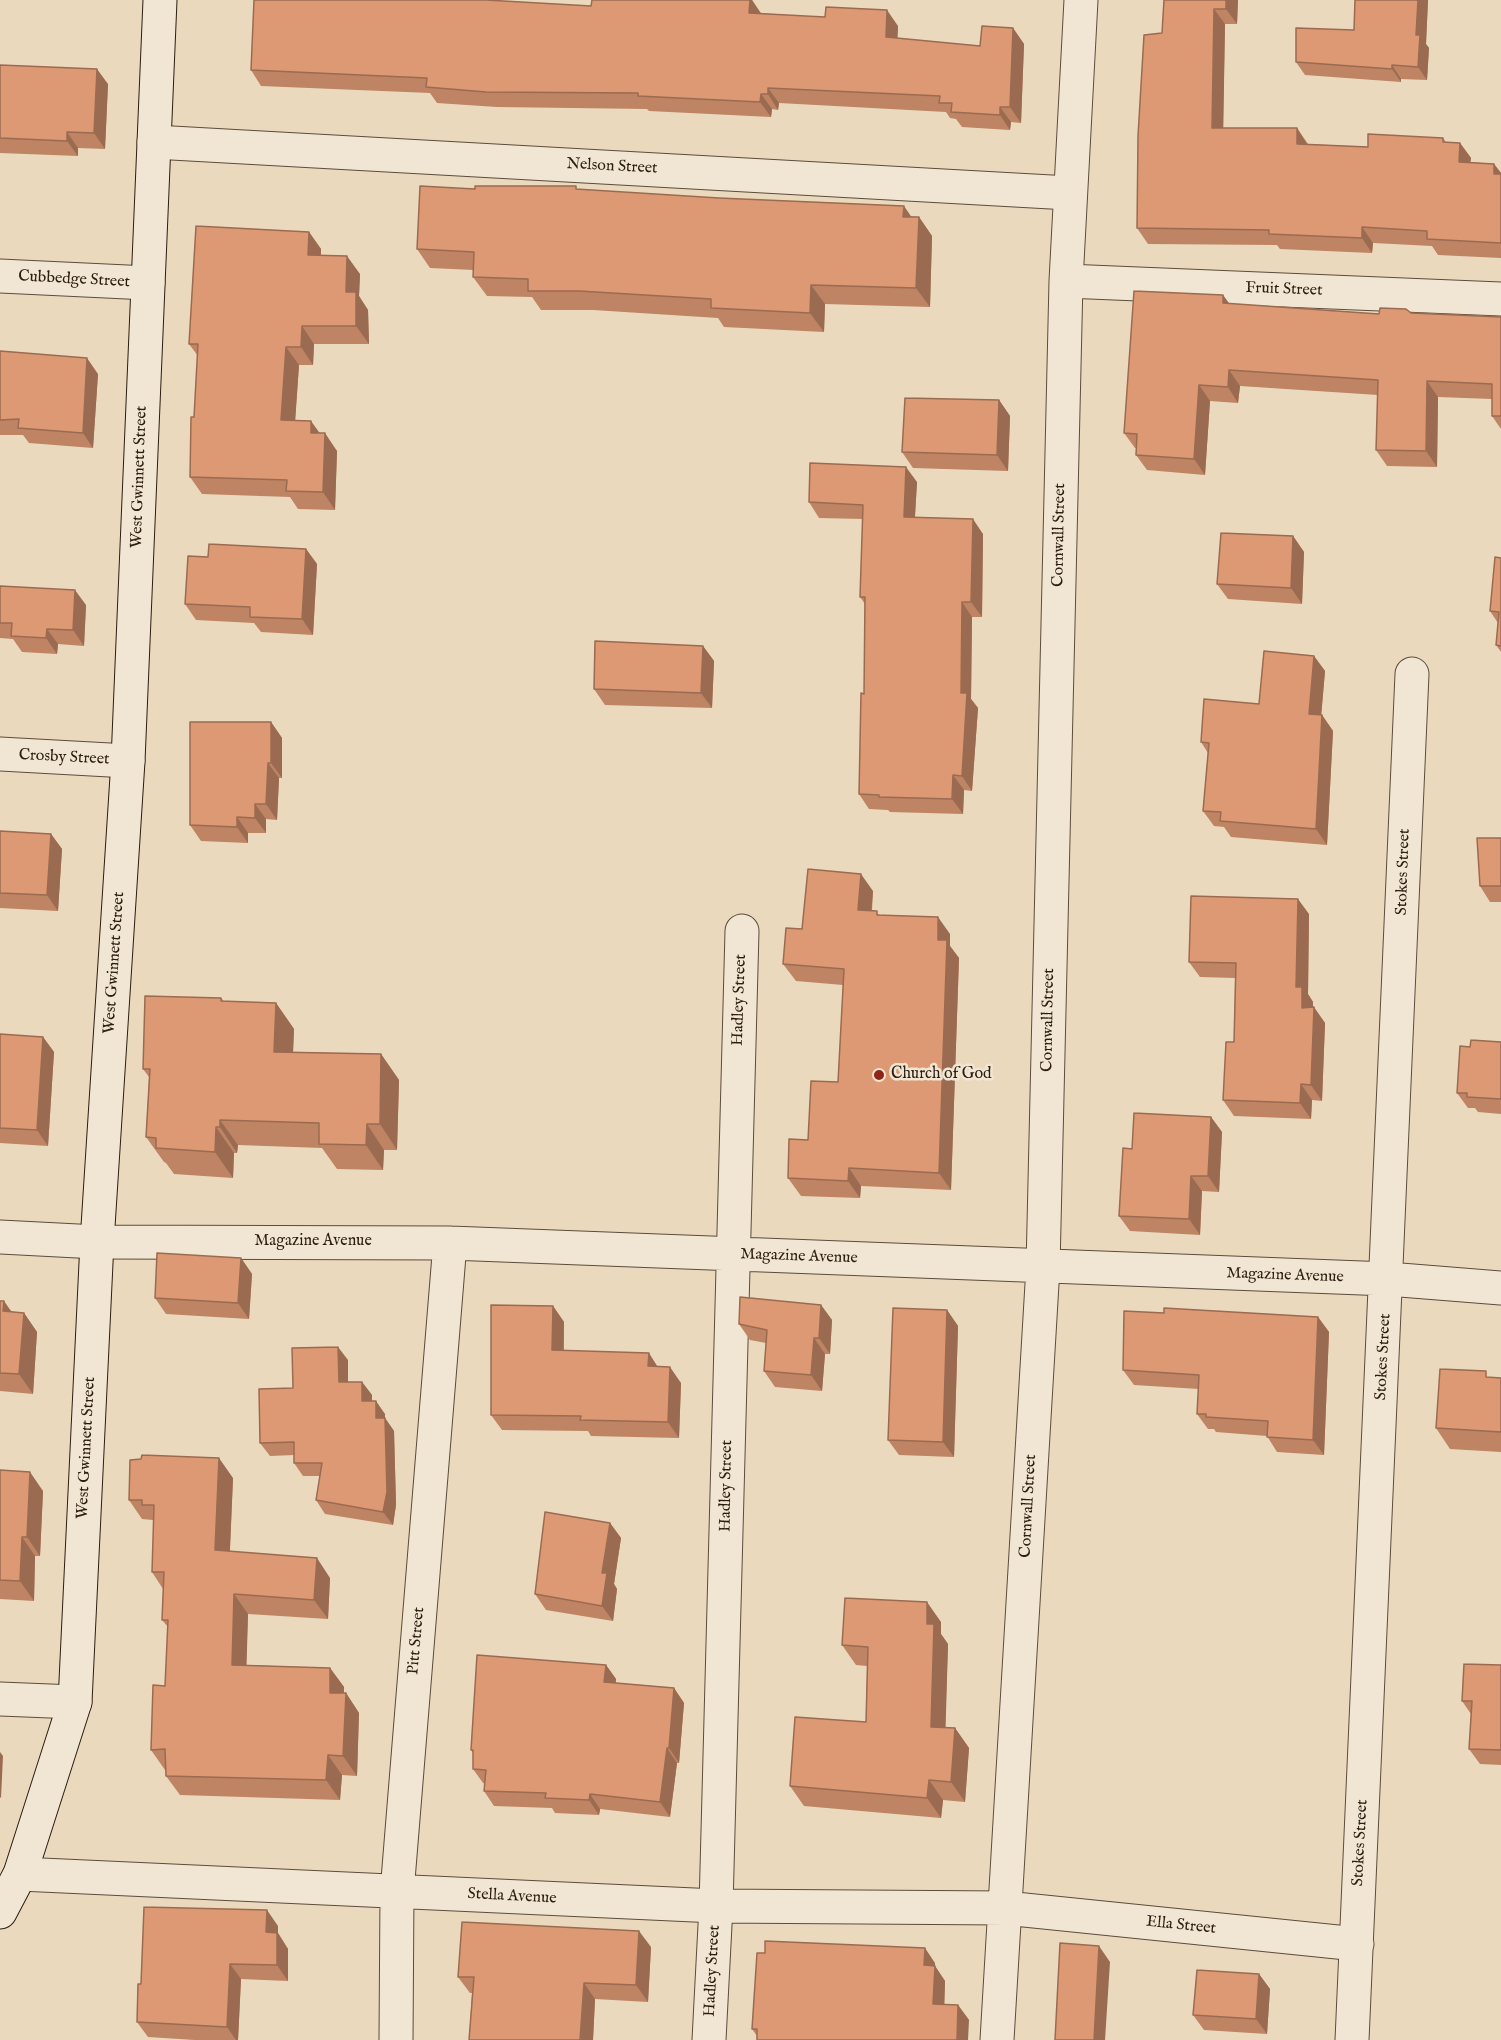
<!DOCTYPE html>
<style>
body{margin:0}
canvas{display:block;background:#ead9bd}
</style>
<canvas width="1501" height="2040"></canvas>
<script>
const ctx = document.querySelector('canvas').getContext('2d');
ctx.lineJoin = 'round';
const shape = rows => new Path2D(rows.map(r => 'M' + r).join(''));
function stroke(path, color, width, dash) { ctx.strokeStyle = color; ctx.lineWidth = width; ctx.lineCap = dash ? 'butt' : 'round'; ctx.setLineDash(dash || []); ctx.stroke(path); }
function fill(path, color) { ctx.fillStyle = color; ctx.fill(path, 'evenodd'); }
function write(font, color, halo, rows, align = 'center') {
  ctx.font = font + ' "IM FELL English",serif'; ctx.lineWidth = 5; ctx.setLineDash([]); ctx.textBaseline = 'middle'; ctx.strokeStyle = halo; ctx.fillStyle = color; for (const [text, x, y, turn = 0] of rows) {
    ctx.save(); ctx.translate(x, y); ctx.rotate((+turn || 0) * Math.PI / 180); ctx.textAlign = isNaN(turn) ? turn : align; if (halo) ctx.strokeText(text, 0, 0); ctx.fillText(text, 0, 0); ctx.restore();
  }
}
const minor = shape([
 [154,142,1069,193],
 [0,276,148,283],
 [1066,281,1501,299],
 [0,754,128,761],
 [0,1237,97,1242,450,1243,1388,1279,1501,1288],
 [0,1699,75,1702],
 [20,1874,716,1906,1005,1908,1357,1944],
 [396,2040,397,1892,450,1243],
 [709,2040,716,1906,742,931],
 [997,2040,1043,1267,1066,281,1081,0],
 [1352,2040,1412,674]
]);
const secondary = shape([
 [0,1912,20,1874,75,1702,97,1242,128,761,160,0]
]);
const wall = shape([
 [752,0,761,13,898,26,897,38,980,46,1013,28,1024,44,1021,123,1011,122,1010,130,962,127,956,119,950,118,946,112,779,103,778,110,772,109,771,117,649,111,647,109,497,107,437,103,430,93,261,86,251,70,591,6],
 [1164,0,1238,0,1237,24,1225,24,1223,128,1297,128,1308,144,1368,147,1443,138,1446,142,1460,143,1471,158,1470,162,1494,164,1501,173,1501,258,1438,255,1432,246,1373,243,1372,253,1280,249,1277,245,1148,244,1137,228,1162,33],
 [1355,0,1428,0,1426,44,1429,48,1427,80,1401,79,1401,82,1305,75,1296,62,1354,30],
 [0,65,108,84,105,149,78,148,78,156,0,153],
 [475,189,578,189,919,217,932,236,930,307,825,304,824,332,724,327,718,318,593,310,541,310,532,297,487,296,473,277,474,270,430,268,417,249],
 [309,232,321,249,321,255,360,274,359,296,368,310,369,344,314,344,313,365,299,365,295,420,320,433,337,451,335,510,298,509,290,497,202,494,190,477,198,356,189,344],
 [1223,295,1229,304,1379,314,1411,313,1501,317,1501,429,1492,416,1492,399,1438,397,1437,467,1387,466,1376,450,1378,395,1240,386,1238,403,1210,401,1205,475,1147,470,1136,455,1136,448,1135,448,1124,433],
 [0,351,98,374,93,448,29,443,23,435,0,435],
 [999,400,1010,416,1008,471,913,468,902,452],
 [917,482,915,517,983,534,982,617,972,617,971,699,978,708,972,791,964,790,963,814,890,812,888,810,869,809,859,794,864,694,865,604,860,597,863,519,819,518,809,502],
 [1293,536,1304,552,1302,604,1228,599,1217,584],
 [306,549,317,564,313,635,261,632,254,623,196,620,185,604,208,557],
 [1501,558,1501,652,1496,645,1498,623,1490,611],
 [0,586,86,605,84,646,58,644,57,654,22,652,13,639,0,638],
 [703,646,714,661,712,708,605,705,594,689],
 [1314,656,1325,671,1321,715,1322,715,1333,731,1327,845,1231,837,1224,827,1214,826,1203,811,1208,753,1201,742,1259,704],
 [271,722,282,738,282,778,279,778,277,820,266,819,266,833,248,833,248,843,201,841,190,825],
 [0,831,51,834,62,849,58,911,0,908],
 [1501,838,1501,902,1490,902,1480,886],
 [873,891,872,911,880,915,950,934,950,946,959,958,951,1190,861,1186,860,1198,801,1196,788,1178,838,1082,843,985,796,981,783,964],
 [1309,914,1308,994,1313,1002,1313,1007,1325,1023,1322,1101,1312,1100,1311,1119,1234,1116,1223,1100,1234,1042,1235,978,1200,977,1189,962],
 [221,998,224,1001,276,1003,294,1029,293,1052,381,1054,399,1080,397,1150,384,1150,383,1170,337,1169,322,1148,238,1145,237,1153,234,1153,233,1178,174,1174,166,1163,164,1162,146,1137,149,1077,143,1069],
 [0,1034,43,1037,54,1052,48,1146,0,1143],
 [1501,1042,1501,1114,1478,1112,1475,1108,1468,1108,1457,1093,1470,1047],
 [1211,1117,1222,1132,1219,1192,1202,1191,1200,1235,1130,1231,1119,1216],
 [241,1258,252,1274,249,1319,166,1314,155,1298],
 [0,1301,12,1312,24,1313,37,1332,33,1394,0,1391],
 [821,1305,832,1320,830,1354,825,1354,822,1391,775,1387,764,1371,766,1343,750,1340,739,1324],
 [553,1306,564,1322,564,1350,658,1367,681,1383,679,1438,591,1436,588,1431,502,1430,491,1415],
 [947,1310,958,1326,954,1457,899,1455,888,1440],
 [1164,1313,1318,1317,1329,1332,1324,1455,1277,1452,1267,1436,1216,1432,1214,1429,1208,1429,1197,1414,1199,1389,1134,1385,1123,1370],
 [348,1360,348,1382,362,1382,372,1395,372,1401,385,1414,385,1418,394,1431,396,1505,393,1525,325,1514,316,1500,320,1476,303,1476,294,1463,294,1455,270,1456,260,1443,293,1388],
 [1501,1378,1501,1452,1450,1449,1436,1428],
 [0,1470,43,1491,40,1556,35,1556,34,1601,0,1599],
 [233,1478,230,1551,330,1578,328,1619,248,1614,246,1665,330,1668,344,1687,344,1693,346,1693,359,1713,357,1776,342,1775,340,1800,180,1795,166,1776,166,1770,165,1770,151,1750,165,1686,168,1627,162,1620,163,1589,152,1572,154,1521,153,1520,142,1519,129,1500],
 [610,1523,621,1538,614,1584,617,1589,613,1621,546,1610,535,1594],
 [941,1622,941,1634,948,1644,945,1728,955,1728,969,1748,965,1802,943,1800,941,1818,804,1806,790,1786,866,1722,867,1666,856,1665,842,1645],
 [606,1665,616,1679,616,1683,674,1688,684,1703,679,1763,677,1763,670,1817,600,1809,599,1815,555,1813,552,1808,494,1806,484,1791,485,1784,483,1783,473,1769,473,1753,471,1750],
 [1501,1665,1501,1765,1480,1764,1469,1749,1471,1714,1462,1701],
 [278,1926,278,1933,288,1949,288,1981,241,1979,238,2040,195,2040,148,2037,137,2022],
 [651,1947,648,2002,595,1999,593,2040,469,2040,472,1993,470,1993,458,1977],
 [935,1963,935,1966,945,1981,944,2005,958,2005,969,2020,757,2036,752,2029],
 [1259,1974,1270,1989,1267,2034,1204,2030,1193,2015]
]);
const shadedWall = shape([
 [750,0,752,0,761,14,749,13],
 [1226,0,1238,0,1237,24,1226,9],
 [1418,0,1428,0,1426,44,1429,48,1427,80,1418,67,1416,35],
 [1214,9,1225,24,1223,144,1212,128],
 [887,10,898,26,897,52,886,37],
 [1013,28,1024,44,1021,123,1010,107],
 [1392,65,1401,79,1401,82,1392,69],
 [97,69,108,84,105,149,94,133],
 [768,88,779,103,778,110,768,94],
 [761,94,772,109,771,117,760,102],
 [1000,107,1011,122,1010,130,1000,115],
 [1297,128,1307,144,1308,159,1297,144],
 [67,132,78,148,78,156,67,141],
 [1460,143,1471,158,1469,177,1459,162],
 [1494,164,1501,173,1501,184,1494,174],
 [904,206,917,225,903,217],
 [919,217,932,236,930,307,916,288],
 [1362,227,1373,243,1372,253,1362,238],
 [309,232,321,249,320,272,308,255],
 [347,256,360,274,359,296,368,310,369,344,356,326,346,292],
 [811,285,825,304,824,332,810,313],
 [1223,295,1234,310,1223,303],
 [302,326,314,344,313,365,301,347],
 [286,347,299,365,294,438,281,420],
 [87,358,98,374,93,448,83,433],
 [1229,370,1240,386,1238,403,1228,387],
 [1427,381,1438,397,1437,467,1426,451],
 [1199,385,1210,401,1205,475,1194,459],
 [999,400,1010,416,1008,471,997,455],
 [311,421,324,439,311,433],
 [325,433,337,451,335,510,323,492],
 [906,467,917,482,914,532,904,517],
 [973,519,983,534,982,617,971,602],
 [1293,536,1304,552,1302,604,1291,588],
 [306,549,317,564,313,635,302,619],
 [75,590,86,605,84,646,73,630],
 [962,602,972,617,971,699,978,708,972,791,962,776,961,693],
 [47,629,58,644,57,654,46,638],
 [703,646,714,661,712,708,701,693],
 [1314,656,1325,671,1320,730,1309,714],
 [1322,715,1333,731,1327,845,1316,829],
 [271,722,282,738,282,778,271,763],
 [268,763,279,778,277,820,266,804],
 [953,775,964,790,963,814,952,799],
 [255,804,266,819,266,833,255,818],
 [237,817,248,833,248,843,237,827],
 [51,834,62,849,58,911,47,895],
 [861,874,873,891,870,928,858,910],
 [1298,899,1309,914,1308,994,1313,1002,1313,1023,1302,1008,1296,987],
 [938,917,950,934,950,946,959,958,951,1190,939,1173],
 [276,1003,294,1029,292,1077,274,1052],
 [1314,1007,1325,1023,1322,1101,1311,1085],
 [43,1037,54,1052,48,1146,37,1130],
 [381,1054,399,1080,397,1150,380,1124],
 [1301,1084,1312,1100,1311,1119,1300,1103],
 [1211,1117,1222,1132,1219,1192,1208,1176],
 [220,1120,238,1145,237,1153,220,1127],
 [367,1124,384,1150,383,1170,366,1145],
 [216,1127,234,1153,233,1178,215,1152],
 [849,1168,861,1186,860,1198,848,1181],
 [1191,1176,1202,1191,1200,1235,1189,1219],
 [241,1258,252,1274,249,1319,238,1303],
 [4,1301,18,1321,3,1311],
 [821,1305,832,1320,830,1354,819,1338],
 [553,1306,564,1322,563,1366,552,1350],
 [947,1310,958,1326,954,1457,943,1442],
 [24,1313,37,1332,33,1394,19,1374],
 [1318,1317,1329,1332,1324,1455,1313,1440],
 [814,1338,825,1354,822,1391,811,1375],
 [338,1347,348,1360,348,1395,339,1382],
 [649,1353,659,1369,648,1366],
 [670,1367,681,1383,679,1438,668,1422],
 [362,1382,372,1395,372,1414,362,1401],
 [376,1401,385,1414,385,1418,394,1431,396,1505,393,1525,383,1512,376,1418],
 [219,1458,233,1478,229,1569,215,1550],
 [30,1472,43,1491,40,1556,27,1537],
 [610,1523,621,1538,614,1584,617,1589,613,1621,602,1606,602,1573],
 [22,1537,35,1556,34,1601,20,1581],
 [317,1558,330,1578,328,1619,314,1600],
 [234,1594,248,1614,246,1684,232,1665],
 [927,1602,941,1622,941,1634,948,1644,945,1747,931,1727,927,1624],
 [606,1665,616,1679,614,1697,604,1682],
 [330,1668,344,1687,343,1713,330,1693],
 [674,1688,684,1703,679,1763,669,1748],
 [346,1693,359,1713,357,1776,343,1756],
 [955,1728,969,1748,965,1802,951,1782],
 [667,1748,677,1763,670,1817,660,1802],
 [0,1752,3,1756,1,1798,0,1797],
 [328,1755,342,1775,340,1800,326,1780],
 [929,1780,943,1800,941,1818,927,1798],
 [590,1794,600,1809,599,1815,589,1800],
 [267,1910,278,1926,278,1933,288,1949,288,1981,277,1965,266,1932],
 [639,1931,651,1947,648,2002,636,1985],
 [1099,1946,1110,1962,1105,2040,1094,2040],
 [925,1948,935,1963,935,1966,945,1981,944,2019,933,2004,924,1965],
 [230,1964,241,1979,238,2040,236,2040,227,2027],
 [1259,1974,1270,1989,1267,2034,1256,2019],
 [584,1983,595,1999,593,2040,580,2040],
 [958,2005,969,2020,968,2040,957,2040]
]);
const building = shape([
 [254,0,486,0,591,6,592,0,750,0,749,13,825,17,826,7,887,10,886,37,980,46,982,26,1013,28,1010,107,1000,107,1000,115,951,112,952,103,939,103,940,96,768,88,768,94,761,94,760,102,638,96,638,93,486,92,426,87,427,78,251,70,254,0],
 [1164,0,1226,0,1226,9,1214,9,1212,128,1297,128,1297,144,1368,147,1368,134,1443,138,1443,142,1460,143,1459,162,1494,164,1494,174,1501,174,1501,243,1427,239,1427,231,1362,227,1362,238,1269,234,1269,230,1137,228,1138,136,1144,35,1162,33,1164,0],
 [1355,0,1418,0,1416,35,1420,35,1418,67,1392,65,1392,69,1296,62,1296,28,1354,30,1355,0],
 [0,65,97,69,94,133,67,132,67,141,0,138,0,65],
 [420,186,475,189,475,186,576,186,576,189,719,198,904,206,903,217,919,217,916,288,811,285,810,313,711,308,711,299,579,291,528,291,528,279,473,277,474,252,417,249,420,186],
 [196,226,309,232,308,255,347,256,346,292,356,292,356,326,302,326,301,347,286,347,281,420,311,421,311,433,325,433,323,492,286,491,287,480,190,477,191,417,194,417,198,344,189,344,196,226],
 [1134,291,1223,295,1223,303,1379,314,1380,308,1406,309,1411,313,1501,317,1501,416,1492,416,1492,384,1427,381,1426,451,1376,450,1378,380,1229,370,1228,387,1199,385,1194,459,1136,455,1137,434,1124,433,1134,291],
 [0,351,87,358,83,433,18,428,19,419,0,420,0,351],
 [905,398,999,400,997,455,902,452,905,398],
 [810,463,906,467,904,517,973,519,971,602,962,602,961,693,967,693,962,776,953,775,952,799,879,797,879,795,859,794,861,693,864,694,865,597,860,597,863,505,809,502,810,463],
 [1221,533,1293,536,1291,588,1217,584,1221,533],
 [209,544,306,549,302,619,250,617,250,607,185,604,188,556,208,557,209,544],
 [1495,557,1501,558,1501,646,1496,645,1499,612,1490,611,1495,557],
 [0,586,75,590,73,630,47,629,46,638,11,636,12,623,0,623,0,586],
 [595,641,703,646,701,693,594,689,595,641],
 [1264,651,1314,656,1309,714,1322,715,1316,829,1220,821,1221,812,1203,811,1209,743,1201,742,1204,699,1259,704,1264,651],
 [190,722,271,722,271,763,268,763,266,804,255,804,255,818,237,817,237,827,190,825,190,722],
 [0,831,51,834,47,895,0,893,0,831],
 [1477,838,1501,838,1501,886,1480,886,1477,838],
 [808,869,861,874,858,910,877,911,877,915,938,917,938,940,947,940,939,1173,849,1168,848,1181,788,1178,789,1139,808,1140,811,1081,838,1082,844,969,783,964,786,928,802,929,808,869],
 [1191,896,1298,899,1296,987,1302,987,1302,1008,1314,1007,1311,1085,1301,1084,1300,1103,1223,1100,1226,1042,1234,1042,1236,963,1189,962,1191,896],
 [145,996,221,998,221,1001,276,1003,274,1052,381,1054,380,1124,367,1124,366,1145,319,1144,319,1123,220,1120,220,1127,216,1127,215,1152,156,1148,156,1138,146,1137,150,1069,143,1069,145,996],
 [0,1034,43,1037,37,1130,0,1128,0,1034],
 [1471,1040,1501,1042,1501,1099,1467,1097,1467,1093,1457,1093,1460,1046,1470,1047,1471,1040],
 [1134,1113,1211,1117,1208,1176,1191,1176,1189,1219,1119,1216,1123,1148,1132,1149,1134,1113],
 [157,1253,241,1258,238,1303,155,1298,157,1253],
 [740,1297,821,1305,819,1338,814,1338,811,1375,764,1371,767,1330,739,1324,740,1297],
 [0,1301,4,1301,3,1311,24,1313,19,1374,0,1373,0,1301],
 [491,1305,553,1306,552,1350,649,1353,648,1366,670,1367,668,1422,580,1420,581,1416,491,1415,491,1305],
 [893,1308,947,1310,943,1442,888,1440,893,1308],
 [1164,1308,1318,1317,1313,1440,1267,1437,1268,1421,1206,1417,1206,1414,1197,1414,1199,1375,1123,1370,1124,1311,1164,1313,1164,1308],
 [338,1347,339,1382,362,1382,362,1401,376,1401,376,1418,385,1418,387,1492,383,1512,316,1500,322,1463,294,1463,294,1442,260,1443,259,1389,293,1388,292,1348,338,1347],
 [1440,1369,1486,1371,1486,1377,1501,1378,1501,1432,1436,1428,1440,1369],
 [142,1455,219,1458,215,1550,317,1558,314,1600,234,1594,232,1665,330,1668,330,1693,346,1693,343,1756,328,1755,326,1780,166,1776,165,1749,151,1750,153,1685,165,1686,168,1620,162,1620,164,1572,152,1572,154,1505,142,1505,142,1500,129,1500,130,1460,141,1459,142,1455],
 [0,1470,30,1472,27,1537,22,1537,20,1581,0,1580,0,1470],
 [545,1512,610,1523,602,1573,607,1573,602,1606,535,1594,545,1512],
 [845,1598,927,1602,927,1624,934,1624,931,1727,955,1728,951,1782,929,1780,927,1798,790,1786,795,1717,866,1722,868,1647,842,1645,845,1598],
 [477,1655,606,1665,604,1682,674,1688,669,1748,667,1748,660,1802,590,1794,589,1800,545,1798,546,1793,484,1791,486,1770,473,1769,473,1750,471,1750,477,1655],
 [1464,1664,1501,1665,1501,1750,1469,1749,1472,1701,1462,1701,1464,1664],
 [144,1907,267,1910,266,1932,277,1933,277,1965,230,1964,227,2027,137,2022,138,1984,141,1984,144,1907],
 [462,1922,639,1931,636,1985,584,1983,580,2040,469,2040,474,1977,458,1977,462,1922],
 [765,1941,925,1948,924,1965,935,1966,933,2004,958,2005,957,2040,757,2040,757,2029,752,2029,757,1953,765,1953,765,1941],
 [1060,1943,1099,1946,1094,2040,1055,2040,1060,1943],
 [1197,1970,1259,1974,1256,2019,1193,2015,1197,1970]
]);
const markers = [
 [879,1075,6,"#8f2418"]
];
const streetNames = [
 ["Nelson Street",612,167,3],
 ["Cubbedge Street",74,280,3],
 ["Fruit Street",1284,290,2],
 ["West Gwinnett Street",140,477,-88],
 ["Cornwall Street",1060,535,-89],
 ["Crosby Street",64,758,3],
 ["Stokes Street",1404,872,-88],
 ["West Gwinnett Street",115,963,-86],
 ["Hadley Street",740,1000,-88],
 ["Cornwall Street",1049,1020,-89],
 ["Magazine Avenue",313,1242],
 ["Magazine Avenue",799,1257,2],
 ["Magazine Avenue",1285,1276,2],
 ["Stokes Street",1384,1357,-87],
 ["West Gwinnett Street",87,1448,-87],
 ["Hadley Street",727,1486,-89],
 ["Cornwall Street",1029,1506,-87],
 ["Pitt Street",417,1641,-85],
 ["Stokes Street",1361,1843,-87],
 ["Stella Avenue",512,1897,3],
 ["Ella Street",1181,1926,6],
 ["Hadley Street",713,1971,-87]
];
const poiNames = [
 ["Church of God",891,1075]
];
stroke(minor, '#5b4c3b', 35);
stroke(secondary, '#2b1d10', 35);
stroke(minor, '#f1e6d4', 33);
stroke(secondary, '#f1e6d4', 33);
fill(wall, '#be8464');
fill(shadedWall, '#9b6b51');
fill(building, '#dd9974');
stroke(building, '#9b6b51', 1.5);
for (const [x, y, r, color] of markers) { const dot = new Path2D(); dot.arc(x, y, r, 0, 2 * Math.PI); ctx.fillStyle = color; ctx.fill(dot); stroke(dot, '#f1e6d4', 2); }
write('16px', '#2b1d10', '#f1e6d4', streetNames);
write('16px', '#2b1d10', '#f1e6d4', poiNames, 'left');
</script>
